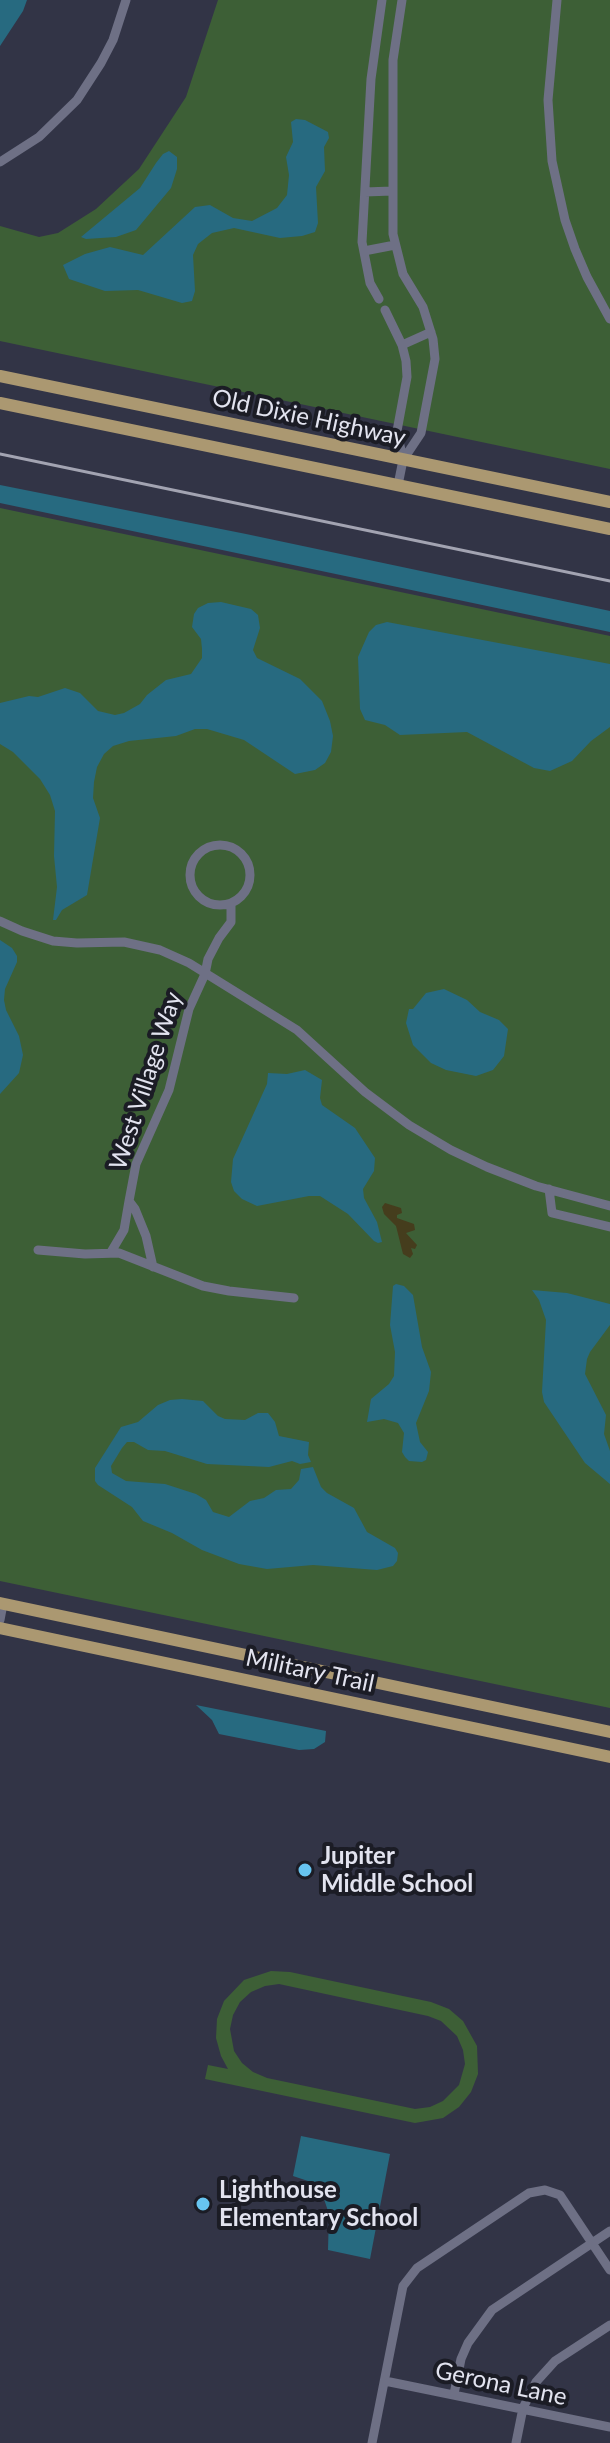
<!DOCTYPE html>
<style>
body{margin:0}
canvas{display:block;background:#323446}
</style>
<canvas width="610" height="2443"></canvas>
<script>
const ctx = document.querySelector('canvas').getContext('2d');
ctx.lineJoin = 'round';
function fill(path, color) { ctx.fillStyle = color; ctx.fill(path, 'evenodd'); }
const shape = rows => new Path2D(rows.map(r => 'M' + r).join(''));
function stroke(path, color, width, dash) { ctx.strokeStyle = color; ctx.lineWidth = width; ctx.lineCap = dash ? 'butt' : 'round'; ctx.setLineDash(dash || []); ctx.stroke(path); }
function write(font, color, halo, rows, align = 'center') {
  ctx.font = font + ' Lato,sans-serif'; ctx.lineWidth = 8; ctx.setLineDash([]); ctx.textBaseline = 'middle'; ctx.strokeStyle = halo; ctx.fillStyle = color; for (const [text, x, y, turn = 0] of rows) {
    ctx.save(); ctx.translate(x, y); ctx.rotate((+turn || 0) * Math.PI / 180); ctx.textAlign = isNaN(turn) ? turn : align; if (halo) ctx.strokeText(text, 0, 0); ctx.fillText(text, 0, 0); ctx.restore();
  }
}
const green = shape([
 [218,0,610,0,610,469,0,341,0,226,39,237,58,233,96,209,139,169,186,97],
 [0,508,610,636,610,1708,0,1581],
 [271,1971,290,1972,431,2002,449,2009,463,2021,477,2046,478,2074,471,2092,459,2107,443,2118,415,2123,205,2079,208,2065,228,2069,221,2056,216,2038,217,2019,224,2001,244,1980],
 [279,1984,428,2016,441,2021,457,2036,463,2050,465,2064,459,2085,443,2101,430,2107,415,2109,267,2078,253,2072,242,2063,234,2051,230,2029,233,2015,240,2002,251,1992,265,1986]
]);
const sand = shape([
 [385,1203,401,1208,402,1213,397,1215,397,1218,414,1224,415,1230,406,1233,417,1245,415,1249,411,1248,413,1254,410,1258,403,1254,396,1226,384,1214,382,1207]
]);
const water = shape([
 [0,0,27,0,23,11,0,46],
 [296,119,305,120,328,132,329,138,324,147,325,171,316,187,318,223,315,232,302,236,280,238,234,228,212,233,198,244,193,255,195,291,192,301,182,303,138,290,105,291,69,279,63,265,85,254,110,247,143,255,195,207,210,205,233,218,252,221,277,208,287,195,289,175,286,157,293,142,291,122],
 [169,151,177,157,177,169,171,188,136,230,116,237,86,239,81,237,140,188,156,163,163,154],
 [0,485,246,534,596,608,610,611,610,632,0,503],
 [221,602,251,609,258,615,260,628,253,650,257,658,300,679,322,701,330,721,333,736,331,752,325,763,315,770,295,774,244,740,207,729,195,729,176,736,129,741,113,746,104,754,97,767,94,782,93,798,100,818,87,895,62,910,56,920,53,920,57,887,54,856,55,811,50,795,40,779,13,752,0,744,0,703,29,696,38,697,65,688,80,693,98,711,115,715,124,713,140,704,147,695,166,680,191,674,202,658,202,649,201,639,192,627,194,614,198,608,208,603],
 [387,622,610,664,610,727,591,741,572,761,550,771,534,768,467,732,400,735,385,725,365,720,360,709,358,657,369,632,376,625],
 [0,940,12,948,17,956,17,962,5,989,4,1000,6,1010,19,1036,23,1055,19,1073,0,1094],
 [444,989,467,1000,480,1012,499,1020,508,1029,504,1056,493,1070,476,1076,446,1070,431,1063,413,1045,406,1023,409,1009,413,1009,426,993],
 [305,1070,322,1080,320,1098,322,1105,355,1128,375,1158,374,1171,363,1189,364,1198,377,1222,382,1242,378,1243,374,1241,348,1214,320,1196,309,1196,257,1206,242,1199,234,1191,231,1182,233,1159,267,1084,268,1073,287,1074],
 [396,1284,404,1286,413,1295,422,1347,431,1372,429,1391,416,1423,420,1442,428,1452,426,1460,422,1462,409,1461,405,1457,402,1452,404,1433,398,1423,384,1419,367,1422,371,1399,389,1384,394,1376,395,1352,390,1325,393,1286],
 [532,1290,567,1293,610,1304,610,1325,590,1352,587,1359,585,1374,606,1415,604,1434,610,1451,610,1484,585,1463,544,1402,542,1392,546,1320,539,1300],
 [182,1399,203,1401,218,1416,225,1419,245,1420,258,1413,268,1413,275,1422,279,1436,309,1442,308,1455,311,1462,300,1464,292,1461,269,1467,207,1464,165,1451,148,1450,134,1442,127,1442,122,1448,111,1466,112,1473,126,1481,165,1484,196,1494,206,1500,213,1512,229,1517,250,1501,264,1498,276,1490,291,1489,299,1480,301,1469,313,1467,321,1487,327,1493,354,1508,367,1532,395,1548,398,1553,397,1561,393,1566,377,1570,313,1565,267,1569,239,1564,202,1550,172,1533,143,1521,132,1507,98,1485,95,1481,95,1468,121,1427,138,1422,158,1405,170,1400],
 [196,1705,326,1731,325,1742,314,1749,299,1750,219,1734,212,1720],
 [301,2136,390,2154,370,2259,328,2250,329,2214,323,2196,308,2181,293,2176]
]);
const minor = shape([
 [557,0,548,100,552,161,565,220,575,249,587,277,610,319],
 [0,162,39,137,77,100,101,63,113,40,126,0],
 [365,192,392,191],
 [364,251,395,245],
 [379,299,370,283,362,242,371,79,382,0],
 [385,310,402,345,406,361,407,377,397,431,403,460],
 [402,345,431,332],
 [398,485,403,460,421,433,435,359,433,339,423,307,403,274,393,234,393,60,402,0],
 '190 875a30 30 0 1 1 60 0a30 30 0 1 1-60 0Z',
 [0,921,22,931,53,941,77,943,124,942,160,950,189,963,297,1030,365,1092,409,1125,451,1150,487,1167,536,1186,610,1206],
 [549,1189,552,1213,610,1227],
 [38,1250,85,1254,119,1253,203,1286,229,1291,294,1298],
 [111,1252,124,1230,129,1201],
 [153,1267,146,1236,135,1209,129,1201,136,1164,169,1090,189,1009,205,974,208,959,219,938,231,922,231,904],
 [0,1620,3,1604],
 [385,2381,610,2427],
 [454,2394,461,2359,468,2343,492,2310,610,2231],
 [372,2443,403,2286,417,2268,529,2193,545,2190,560,2195,610,2270],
 [516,2443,523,2408,536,2382,555,2361,610,2325]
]);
const major = shape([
 [0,376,610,502],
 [0,403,610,529],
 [0,1603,610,1732],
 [0,1628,610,1757]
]);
const rail = shape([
 [0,454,610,581]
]);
const markers = [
 [305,1870,8,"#67c4f0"],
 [203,2204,8,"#67c4f0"]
];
const streetNames = [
 ["Old Dixie Highway",309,418,12],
 ["West Village Way",146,1081,-72],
 ["Military Trail",310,1671,12],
 ["Gerona Lane",501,2384,12]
];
const poiNames = [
 ["Jupiter",321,1856],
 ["Middle School",321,1884],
 ["Lighthouse",219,2190],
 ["Elementary School",219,2218]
];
fill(green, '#3d5f36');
fill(sand, '#453d1d');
fill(water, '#276a80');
stroke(minor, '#6e7085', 9);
stroke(major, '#ab9871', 12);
stroke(rail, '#a3a4b2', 3);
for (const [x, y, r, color] of markers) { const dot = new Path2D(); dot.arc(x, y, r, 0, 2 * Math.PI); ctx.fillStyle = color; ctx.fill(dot); stroke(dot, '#1b1c25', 3); }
write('24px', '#e2e3ef', '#1b1c25', streetNames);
write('bold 24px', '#e2e3ef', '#1b1c25', poiNames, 'left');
</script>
